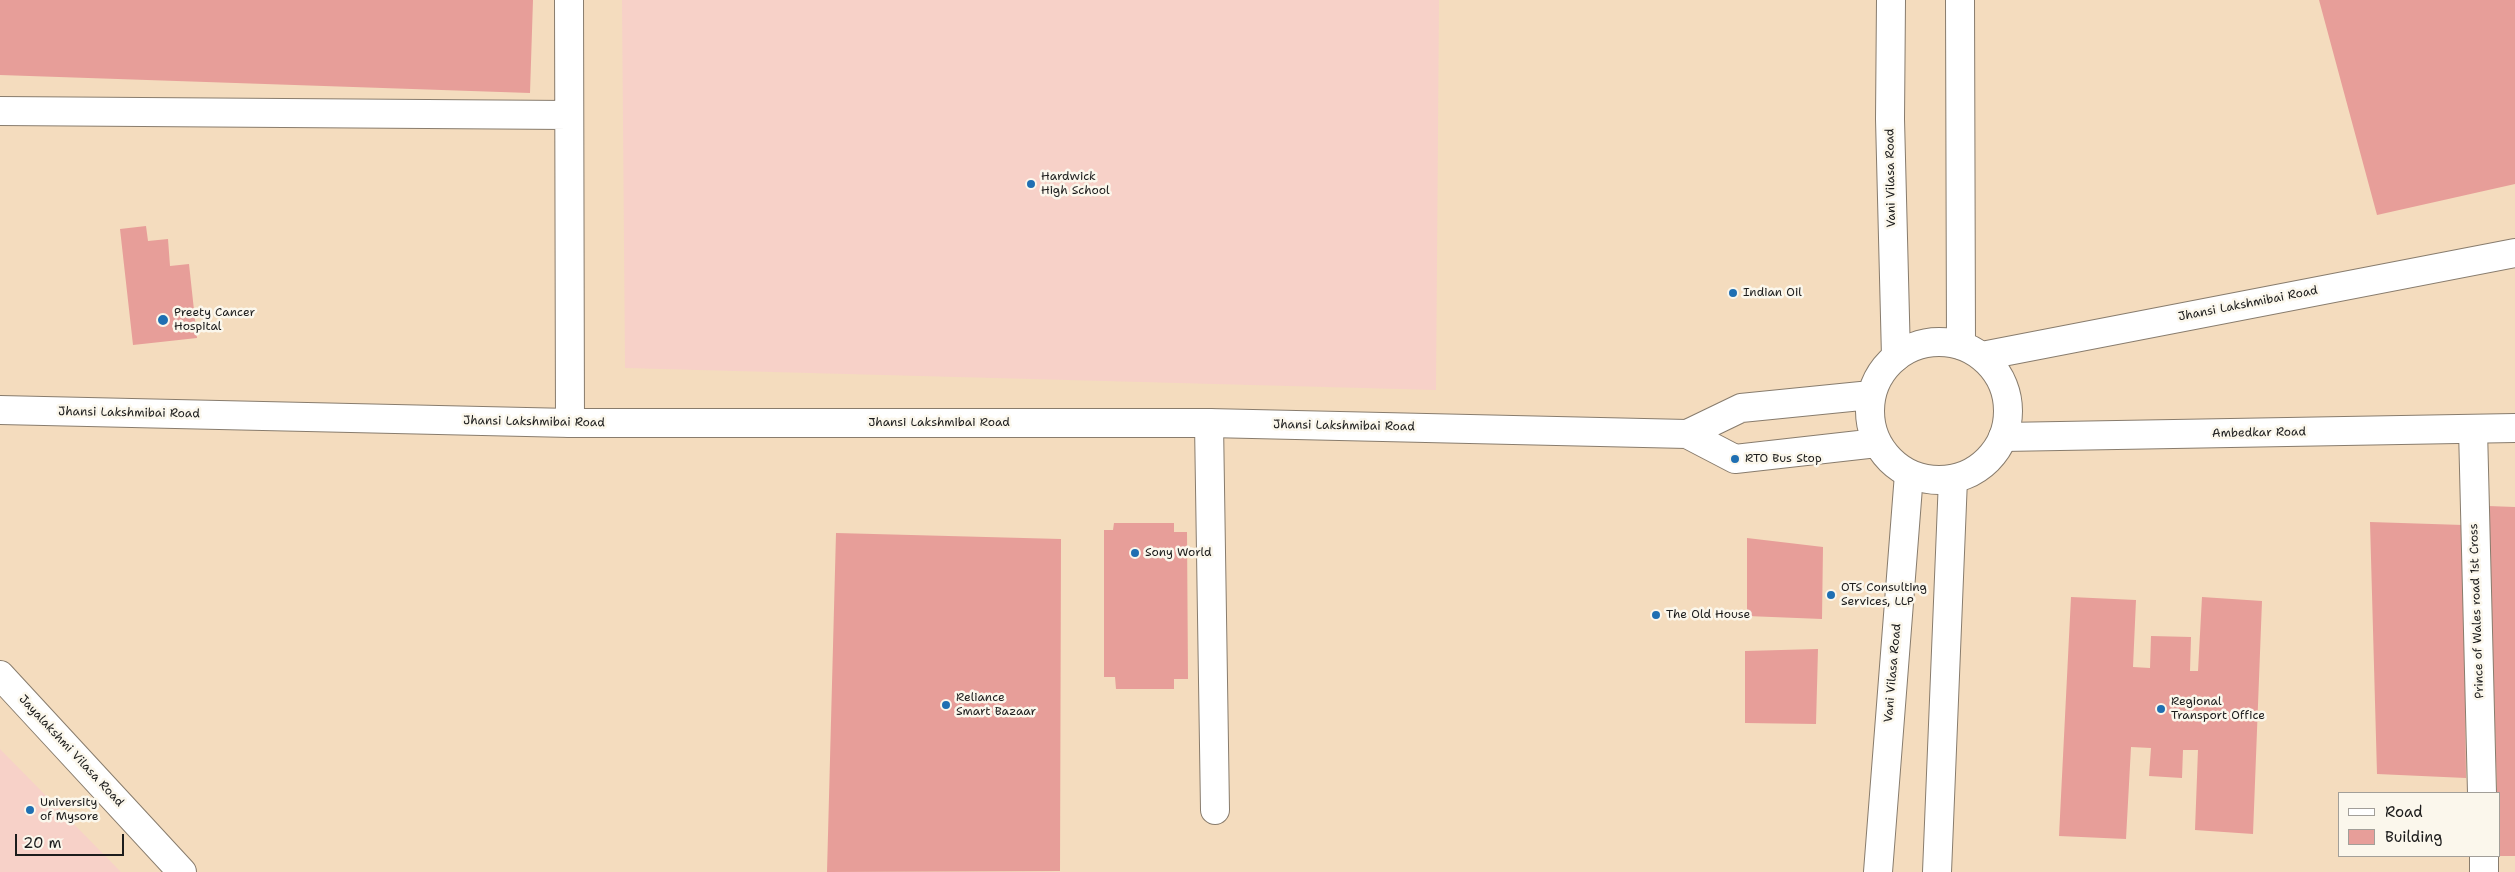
<!DOCTYPE html>
<style>
body{margin:0}
#map{position:relative;width:2515px;height:872px;overflow:hidden;background:#f4dcbe;font-family:"Shantell Sans",sans-serif}
canvas{display:block}
.legend{position:absolute;left:2338px;top:792px;width:162px;height:65px;box-sizing:border-box;background:#fbf7ec;border:1px solid #a29f99;margin:0;padding:6px 9px;list-style:none;font-size:15px;color:#1c1c1c}
.legend li{display:flex;align-items:center;gap:10px;height:25px}
.legend b{width:25px;border:1px solid #a29f99}
.scale{position:absolute;left:15px;top:834px;width:109px;height:22px;box-sizing:border-box;border:2px solid #1c1c1c;border-top:0;padding-left:6px;font-size:15px;line-height:18px;white-space:nowrap;color:#1c1c1c;-webkit-text-stroke:4px #fbf7ec;paint-order:stroke}
</style>
<div id="map">
<canvas width="2515" height="872"></canvas>
<ul class="legend">
<li><b style="height:6px;background:#fff"></b>Road</li>
<li><b style="height:14px;background:#e79e99"></b>Building</li>
</ul>
<div class="scale">20 m</div>
</div>
<script>
const ctx = document.querySelector('canvas').getContext('2d');
ctx.lineJoin = 'round';
function fill(path, color) { ctx.fillStyle = color; ctx.fill(path, 'evenodd'); }
const shape = rows => new Path2D(rows.map(r => 'M' + r).join(''));
function stroke(path, color, width, dash) { ctx.strokeStyle = color; ctx.lineWidth = width; ctx.lineCap = dash ? 'butt' : 'round'; ctx.setLineDash(dash || []); ctx.stroke(path); }
function write(font, color, halo, rows, align = 'center') {
  ctx.font = font + ' "Shantell Sans",sans-serif'; ctx.lineWidth = 5; ctx.setLineDash([]); ctx.textBaseline = 'middle'; ctx.strokeStyle = halo; ctx.fillStyle = color; for (const [text, x, y, turn = 0] of rows) {
    ctx.save(); ctx.translate(x, y); ctx.rotate((+turn || 0) * Math.PI / 180); ctx.textAlign = isNaN(turn) ? turn : align; if (halo) ctx.strokeText(text, 0, 0); ctx.fillText(text, 0, 0); ctx.restore();
  }
}
const built = shape([
 [622,0,1439,0,1436,390,625,368],
 [0,749,121,872,0,872]
]);
const building = shape([
 [0,0,533,0,530,93,0,75],
 [2319,0,2515,0,2515,184,2377,215],
 [146,226,148,241,168,239,170,266,189,264,197,338,133,345,120,229],
 [2488,506,2515,507,2515,856,2499,856],
 [2370,522,2463,525,2466,778,2377,774],
 [1114,523,1174,523,1174,532,1187,532,1188,679,1174,679,1174,689,1116,689,1115,677,1104,677,1104,530,1113,530],
 [836,533,1061,539,1060,871,827,872],
 [1747,538,1823,547,1822,619,1747,616],
 [2071,597,2136,600,2133,667,2150,668,2151,636,2191,637,2190,671,2198,671,2202,597,2262,601,2253,834,2195,830,2198,750,2183,750,2182,778,2149,776,2151,748,2131,747,2126,839,2059,836],
 [1818,649,1816,724,1745,723,1745,651]
]);
const minor = shape([
 [569,0,570,423],
 [0,111,568,115],
 [1209,423,1215,810],
 [2473,429,2482,793],
 [2484,856,2484,872]
]);
const tertiary = shape([
 [2003,437,2515,428],
 [0,675,182,872]
]);
const secondary = shape([
 [1891,0,1890,119,1896,357],
 [1960,0,1961,345],
 [1878,872,1909,474],
 [1937,872,1953,479]
]);
const primary = shape([
 '1870 411a69 69 0 1 1 138 0a69 69 0 1 1-138 0Z',
 [1982,356,2515,253],
 [0,410,570,423,1209,423,1687,434,1741,408,1871,395],
 [1687,434,1735,459,1877,443]
]);
const markers = [
 [1031,184,5,"#1f6fb2"],
 [1733,293,5,"#1f6fb2"],
 [163,320,6,"#1f6fb2"],
 [1735,459,5,"#1f6fb2"],
 [1135,553,5,"#1f6fb2"],
 [1831,595,5,"#1f6fb2"],
 [1656,615,5,"#1f6fb2"],
 [946,705,5,"#1f6fb2"],
 [2161,709,5,"#1f6fb2"],
 [30,810,5,"#1f6fb2"]
];
const poiNames = [
 ["Hardwick",1041,177],
 ["High School",1041,191],
 ["Indian Oil",1743,293],
 ["Preety Cancer",174,313],
 ["Hospital",174,327],
 ["RTO Bus Stop",1745,459],
 ["Sony World",1145,553],
 ["OTS Consulting",1841,588],
 ["Services, LLP",1841,602],
 ["The Old House",1666,615],
 ["Reliance",956,698],
 ["Smart Bazaar",956,712],
 ["Regional",2171,702],
 ["Transport Office",2171,716],
 ["University",40,803],
 ["of Mysore",40,817]
];
const streetNames = [
 ["Vani Vilasa Road",1891,178,-91],
 ["Jhansi Lakshmibai Road",2248,304,-11],
 ["Jhansi Lakshmibai Road",129,413,1],
 ["Jhansi Lakshmibai Road",534,422,1],
 ["Jhansi Lakshmibai Road",939,423],
 ["Jhansi Lakshmibai Road",1344,426,1],
 ["Ambedkar Road",2259,433,-1],
 ["Prince of Wales road 1st Cross",2477,611,-92],
 ["Vani Vilasa Road",1893,673,-85],
 ["Jayalakshmi Vilasa Road",71,751,47]
];
fill(built, '#f7d1c8');
fill(building, '#e79e99');
stroke(minor, '#887c6d', 30);
stroke(tertiary, '#887c6d', 30);
stroke(secondary, '#887c6d', 30);
stroke(primary, '#887c6d', 30);
stroke(minor, '#fff', 28);
stroke(tertiary, '#fff', 28);
stroke(secondary, '#fff', 28);
stroke(primary, '#fff', 28);
for (const [x, y, r, color] of markers) { const dot = new Path2D(); dot.arc(x, y, r, 0, 2 * Math.PI); ctx.fillStyle = color; ctx.fill(dot); stroke(dot, '#fbf7ec', 2); }
write('12px', '#1c1c1c', '#fbf7ec', poiNames, 'left');
write('12px', '#1c1c1c', '#fbf7ec', streetNames);
</script>
